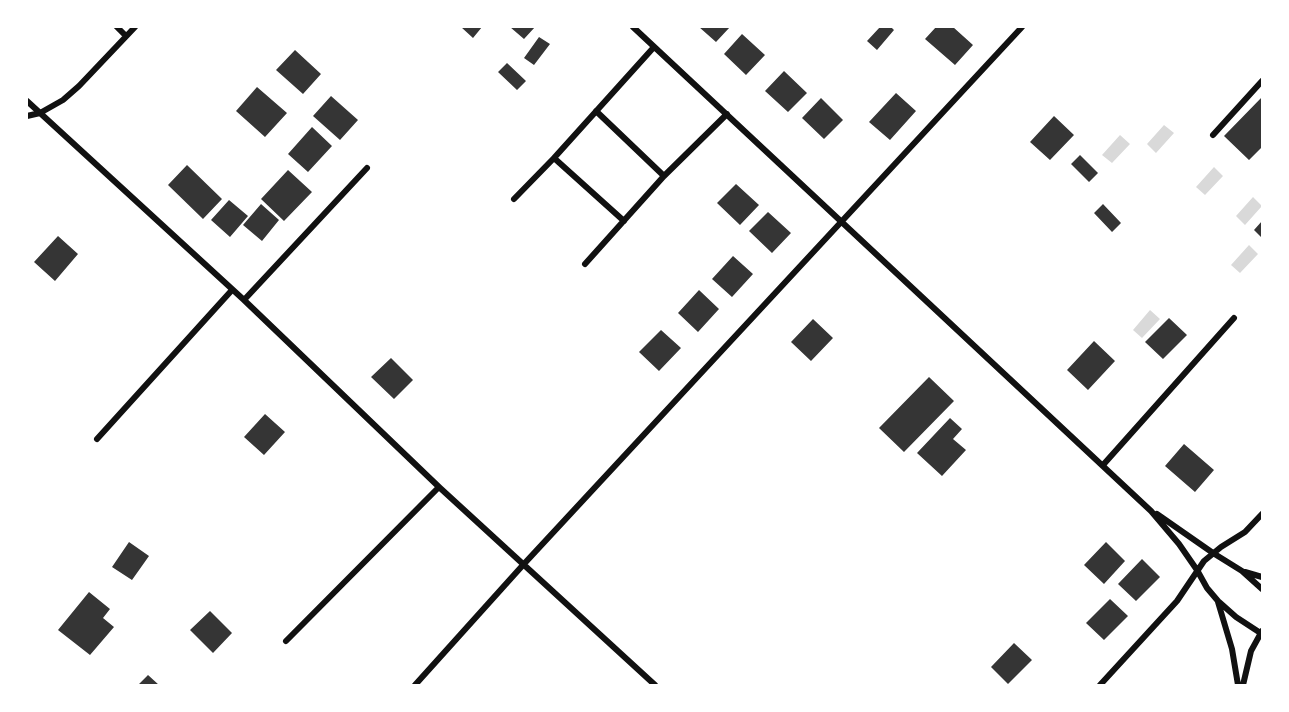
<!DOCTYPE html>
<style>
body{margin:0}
#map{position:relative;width:1289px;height:712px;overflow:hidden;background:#fff;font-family:"Work Sans",sans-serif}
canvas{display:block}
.frame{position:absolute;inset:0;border:28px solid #fff;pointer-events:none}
</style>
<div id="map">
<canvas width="1289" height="712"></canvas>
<div class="frame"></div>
</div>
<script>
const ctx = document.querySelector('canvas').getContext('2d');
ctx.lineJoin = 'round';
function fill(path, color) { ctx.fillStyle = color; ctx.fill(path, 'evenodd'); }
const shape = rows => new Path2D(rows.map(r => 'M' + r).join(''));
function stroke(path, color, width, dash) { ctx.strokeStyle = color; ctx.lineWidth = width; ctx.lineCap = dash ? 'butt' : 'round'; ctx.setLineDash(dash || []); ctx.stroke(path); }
const water = shape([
 [1164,125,1174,133,1156,153,1147,144],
 [1120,135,1130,144,1112,163,1102,155],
 [1214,167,1223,176,1205,195,1196,187],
 [1253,197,1262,206,1245,225,1236,216],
 [1249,245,1258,254,1240,273,1231,265],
 [1150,310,1160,319,1142,338,1133,330]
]);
const building = shape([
 [461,27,482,27,473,38],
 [510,27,535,27,524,39],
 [699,27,730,27,716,42],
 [880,27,891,27,894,30,877,50,867,41],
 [936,27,953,27,973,45,955,65,925,39],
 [742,34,765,55,746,75,724,54],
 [539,37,550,44,534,65,524,58],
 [295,50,321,74,303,94,276,70],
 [507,63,526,81,517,90,498,72],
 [784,71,807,93,788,112,765,91],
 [257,87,287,113,265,137,236,111],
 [896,93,916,111,890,140,869,122],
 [331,96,358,120,340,140,313,116],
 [1262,97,1262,147,1249,160,1224,136],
 [821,98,843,120,824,139,802,118],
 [1054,116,1074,135,1050,160,1030,142],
 [312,127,332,146,308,172,288,154],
 [1080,155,1098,173,1089,182,1071,164],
 [187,165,222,199,203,219,168,185],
 [288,170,312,192,284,221,261,199],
 [736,184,759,205,740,225,717,203],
 [229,200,248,216,230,237,211,220],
 [261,204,279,220,262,241,243,225],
 [1103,204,1121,223,1112,232,1094,213],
 [768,212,791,233,772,253,749,231],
 [1262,221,1262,238,1254,230],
 [58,236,78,254,55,281,34,262],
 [733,256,753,274,732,297,712,279],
 [699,290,719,309,698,332,678,313],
 [1169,318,1187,335,1163,359,1145,342],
 [813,319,833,338,811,361,791,342],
 [661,330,681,348,659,371,639,352],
 [1094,341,1115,361,1088,390,1067,370],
 [391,358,413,380,394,399,371,377],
 [929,377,954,401,904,452,879,428],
 [265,414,285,432,264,455,244,437],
 [950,418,962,429,953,439,966,450,942,476,917,453],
 [1184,444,1214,470,1195,492,1165,466],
 [129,542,149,556,132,580,112,567],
 [1106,542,1125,561,1104,584,1084,565],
 [1142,559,1160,577,1136,601,1118,584],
 [89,592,110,609,103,618,114,627,90,655,58,630],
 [1110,599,1128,616,1104,640,1086,623],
 [210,611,232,633,213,653,190,630],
 [1014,643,1032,660,1008,684,991,667],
 [148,675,159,685,138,685]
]);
const minor = shape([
 [117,27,126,36],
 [633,27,1151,511,1179,544,1197,570,1207,588,1218,601,1236,617,1262,634],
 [27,101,244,300,439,487,655,685],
 [596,111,664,176],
 [27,116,40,113,63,100,79,86,135,27],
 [1213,135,1262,81],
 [554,158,624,221],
 [514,199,554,158,654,47],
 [585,264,664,176,727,114],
 [244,300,367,168],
 [97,439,232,290],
 [1103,465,1234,318],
 [1157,514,1213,553,1242,571,1262,589],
 [1245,572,1262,577],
 [1218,602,1232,649,1238,685],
 [286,641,439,487],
 [415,685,523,565,1022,27],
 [1100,685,1177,601,1204,561,1221,547,1245,532,1262,514],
 [1243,685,1251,651,1262,631]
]);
fill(water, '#d9d9d9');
fill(building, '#353535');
stroke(minor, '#111', 6);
</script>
